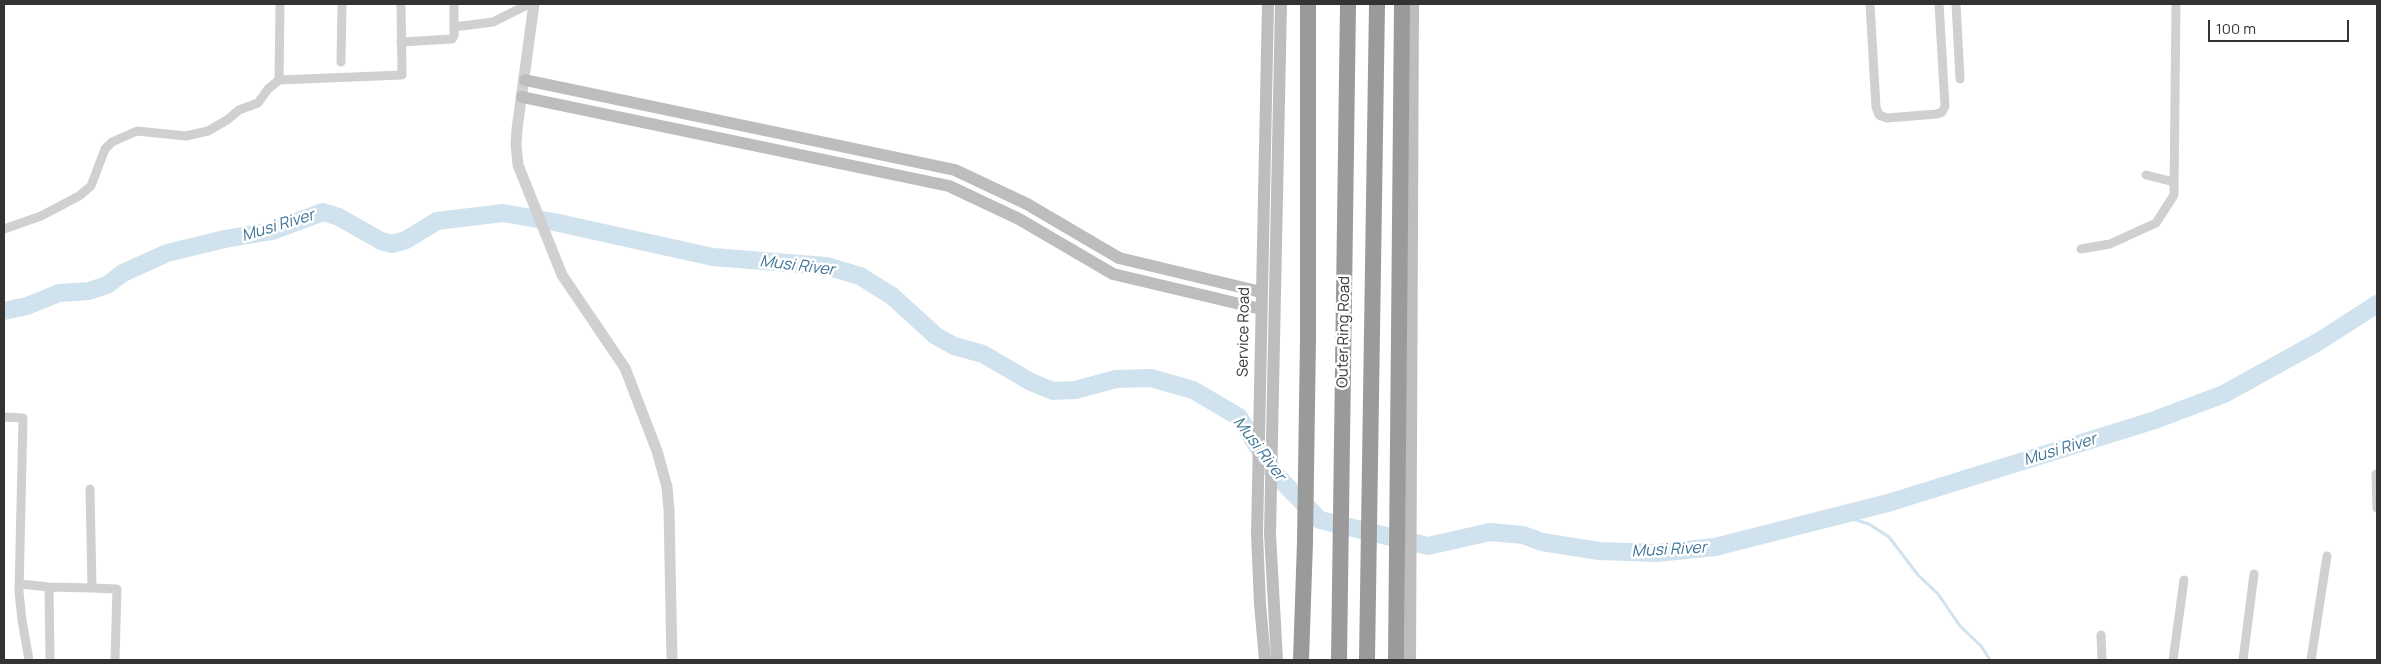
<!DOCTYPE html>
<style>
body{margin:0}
#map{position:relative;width:2381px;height:664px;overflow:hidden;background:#fff;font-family:Manrope,sans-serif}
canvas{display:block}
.frame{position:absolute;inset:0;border:5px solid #333;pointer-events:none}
.scale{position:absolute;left:2208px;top:20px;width:141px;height:22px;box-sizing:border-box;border:2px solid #333;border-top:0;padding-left:6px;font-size:15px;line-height:18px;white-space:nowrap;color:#333;-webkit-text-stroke:4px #fff;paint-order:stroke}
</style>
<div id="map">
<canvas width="2381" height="664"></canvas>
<div class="frame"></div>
<div class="scale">100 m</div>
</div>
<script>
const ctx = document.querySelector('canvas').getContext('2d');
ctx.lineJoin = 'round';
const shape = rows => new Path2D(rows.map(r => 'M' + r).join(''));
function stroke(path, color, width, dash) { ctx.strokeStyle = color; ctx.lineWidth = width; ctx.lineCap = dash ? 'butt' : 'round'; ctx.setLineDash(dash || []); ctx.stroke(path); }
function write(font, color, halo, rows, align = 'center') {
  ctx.font = font + ' Manrope,sans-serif'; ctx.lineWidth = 5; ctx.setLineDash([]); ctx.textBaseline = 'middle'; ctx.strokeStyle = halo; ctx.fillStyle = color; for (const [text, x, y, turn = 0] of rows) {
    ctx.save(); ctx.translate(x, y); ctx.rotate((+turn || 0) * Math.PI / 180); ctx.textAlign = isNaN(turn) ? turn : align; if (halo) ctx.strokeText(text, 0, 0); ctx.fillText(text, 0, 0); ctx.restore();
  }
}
const stream = shape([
 [1840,515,1869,524,1889,537,1918,575,1938,594,1960,626,1981,646,1990,660]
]);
const river = shape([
 [4,311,27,306,59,293,89,291,107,285,123,273,167,253,225,239,272,231,323,212,339,217,381,241,392,244,406,240,437,221,503,213,554,222,713,257,826,266,860,276,892,296,936,336,954,346,983,354,1031,382,1053,391,1075,390,1116,379,1151,378,1193,390,1239,417,1274,473,1320,520,1428,546,1490,532,1523,535,1542,542,1599,551,1657,553,1715,547,1888,503,2152,421,2224,394,2318,342,2377,304]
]);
const minor = shape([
 [280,4,279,80,402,75,401,4],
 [1870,4,1876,107,1879,115,1887,118,1937,114,1942,112,1945,106,1939,4],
 [1956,4,1960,79],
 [454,27,493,22,529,4],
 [401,42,452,39,454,36,454,4],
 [341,62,342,4],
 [2146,175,2174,182],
 [4,229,41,216,79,196,91,186,105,149,112,142,137,131,186,136,208,131,227,120,239,110,258,103,268,89,279,80],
 [2081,249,2110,244,2156,223,2174,195,2176,4],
 [4,417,23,418,19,592,22,620,29,660],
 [2376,474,2377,508],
 [20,584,49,587],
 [92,588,117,589,115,660],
 [2101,635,2102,660],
 [50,660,49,587,92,588,90,489],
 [2173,660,2184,580],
 [2243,660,2254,574],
 [2311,660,2327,556]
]);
const tertiary = shape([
 [534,4,517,129,516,144,518,165,562,275,625,368,657,451,667,487,669,510,672,660]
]);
const secondary = shape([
 [525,80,955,170,1027,204,1119,258,1261,292],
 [522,97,949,186,1019,219,1113,274,1261,309],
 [1265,660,1260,604,1257,534,1268,4],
 [1277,660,1270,534,1281,4],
 [1410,660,1413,4]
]);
const motorway = shape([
 [1301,660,1305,542,1308,339,1308,4],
 [1339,660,1348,4],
 [1367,660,1377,4],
 [1396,660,1402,4]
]);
const streetNames = [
 ["Service Road",1244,332,-89],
 ["Outer Ring Road",1344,332,-89]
];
const waterNames = [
 ["Musi River",278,226,-17],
 ["Musi River",797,266,7],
 ["Musi River",1259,449,53],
 ["Musi River",2060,450,-17],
 ["Musi River",1669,550,-3]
];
stroke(stream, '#cfe2ee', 3);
stroke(river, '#cfe2ee', 18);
stroke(minor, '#d0d0d0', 9);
stroke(tertiary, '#d0d0d0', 11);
stroke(secondary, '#bdbdbd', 12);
stroke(motorway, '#9a9a9a', 16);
write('15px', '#333', '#fff', streetNames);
write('italic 16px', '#3f7597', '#fff', waterNames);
</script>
